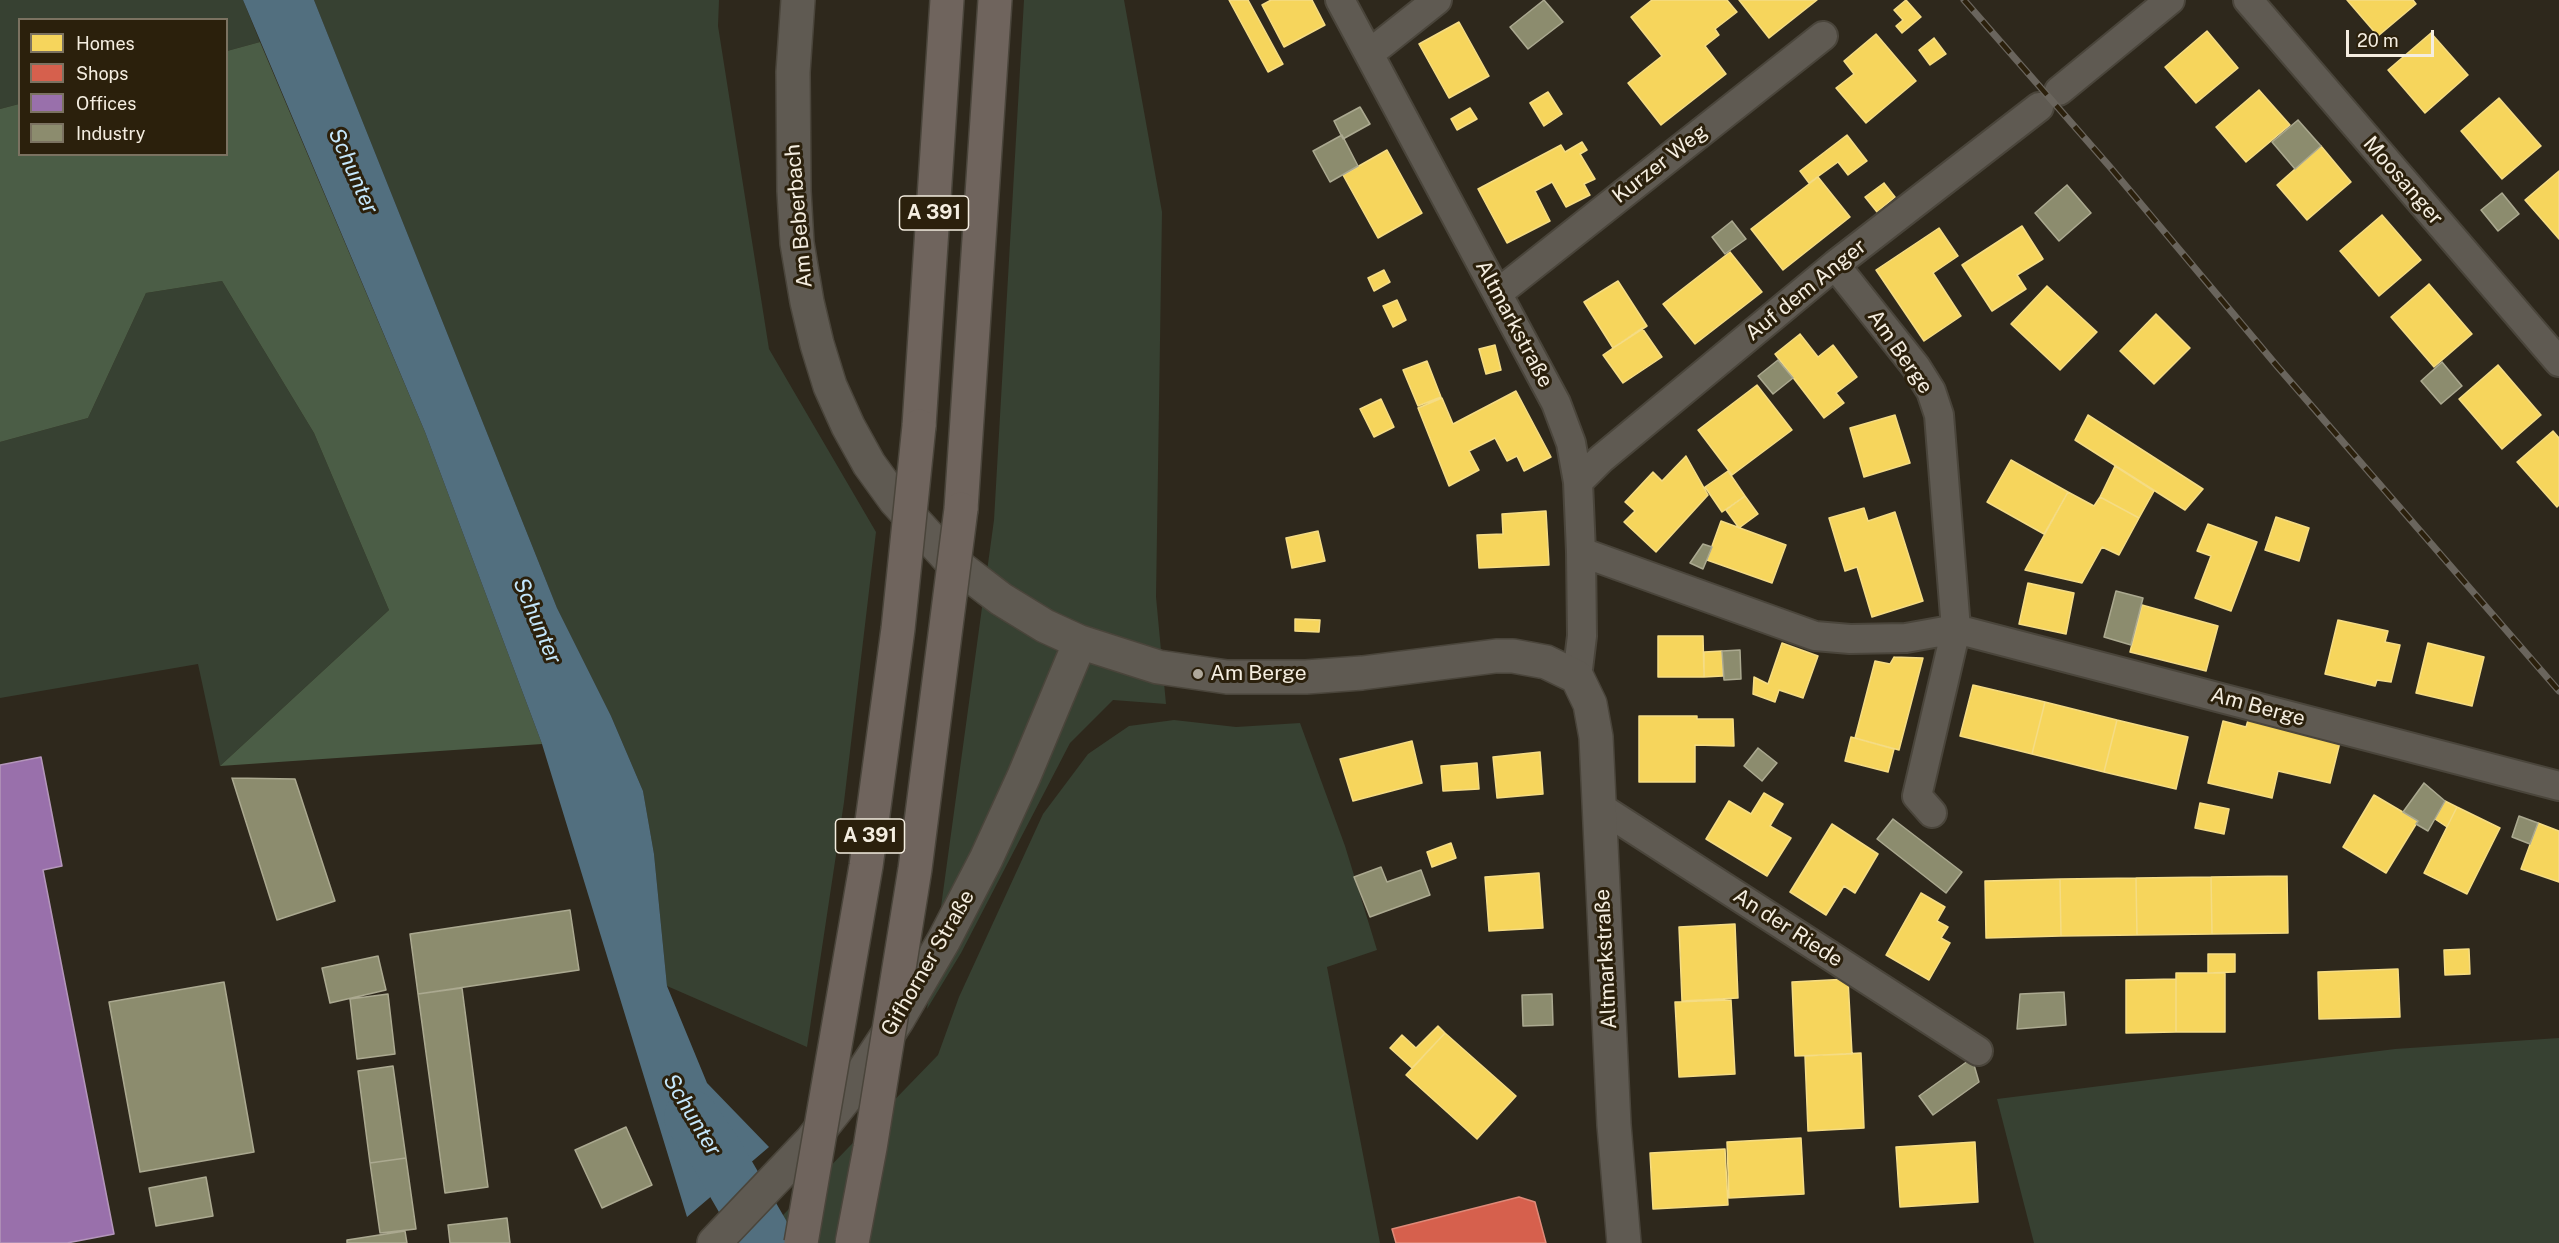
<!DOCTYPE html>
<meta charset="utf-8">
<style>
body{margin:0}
#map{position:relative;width:2559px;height:1243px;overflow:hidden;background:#2e281c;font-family:"Public Sans",sans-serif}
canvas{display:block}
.legend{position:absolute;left:18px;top:18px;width:210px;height:138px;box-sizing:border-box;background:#2b200c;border:2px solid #7b7261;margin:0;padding:8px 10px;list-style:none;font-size:18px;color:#f4ede0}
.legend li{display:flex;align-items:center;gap:12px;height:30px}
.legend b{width:30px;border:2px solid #7b7261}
.scale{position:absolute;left:2346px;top:30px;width:88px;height:27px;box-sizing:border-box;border:3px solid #f4ede0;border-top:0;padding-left:8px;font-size:18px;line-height:21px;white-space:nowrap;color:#f4ede0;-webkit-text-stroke:4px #2b200c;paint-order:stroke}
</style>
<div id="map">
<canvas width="2559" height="1243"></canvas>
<ul class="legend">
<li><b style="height:16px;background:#f6d55c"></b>Homes</li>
<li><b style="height:16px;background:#d6604d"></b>Shops</li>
<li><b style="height:16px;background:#9970ab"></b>Offices</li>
<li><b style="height:16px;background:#8c8c6e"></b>Industry</li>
</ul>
<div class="scale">20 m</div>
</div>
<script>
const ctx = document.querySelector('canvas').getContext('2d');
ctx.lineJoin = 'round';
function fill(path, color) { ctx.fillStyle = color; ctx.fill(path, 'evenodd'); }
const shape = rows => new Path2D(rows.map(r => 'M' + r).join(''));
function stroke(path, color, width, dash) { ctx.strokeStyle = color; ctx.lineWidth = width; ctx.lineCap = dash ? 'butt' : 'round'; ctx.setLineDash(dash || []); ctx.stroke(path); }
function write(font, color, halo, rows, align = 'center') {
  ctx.font = font + ' "Public Sans",sans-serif'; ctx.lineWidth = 6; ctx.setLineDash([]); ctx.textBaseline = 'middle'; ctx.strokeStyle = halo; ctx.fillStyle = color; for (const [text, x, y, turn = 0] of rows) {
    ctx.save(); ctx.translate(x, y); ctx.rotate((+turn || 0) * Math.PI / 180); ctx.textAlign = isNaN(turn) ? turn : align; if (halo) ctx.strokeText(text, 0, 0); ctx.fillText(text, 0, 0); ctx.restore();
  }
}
const green = shape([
 [0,0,243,0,260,42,227,51,226,20,20,20,19,104,0,109],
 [314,0,719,0,718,26,769,349,876,532,844,802,807,1047,667,986,654,854,643,791,611,716,557,608],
 [1024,0,1124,0,1162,212,1156,597,1166,704,1113,700,1070,743,961,953,927,1009,994,520],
 [222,281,314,433,389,610,220,766,198,664,0,698,0,442,88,418,146,293],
 [1174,720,1236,727,1300,723,1345,846,1377,950,1327,967,1380,1243,756,1243,938,1055,959,997,1043,814,1088,754,1129,726],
 [2559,1038,2559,1243,2034,1243,1997,1099,2395,1049]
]);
const forest = shape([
 [260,42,425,432,542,744,220,766,389,610,314,433,222,281,146,293,88,418,0,442,0,109,19,104,20,154,226,154,227,51]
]);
const water = shape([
 [243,0,314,0,557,608,611,716,643,791,654,854,667,986,707,1083,769,1147,687,1217,542,744,425,432]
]);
const homes = shape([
 [1229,0,1248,0,1283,64,1268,72,1229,0],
 [1271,0,1312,0,1325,25,1284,47,1262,5,1271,0],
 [1652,0,1727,0,1737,12,1715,29,1719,35,1705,46,1726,74,1661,125,1628,83,1662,56,1631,17,1652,0],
 [1739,0,1817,0,1769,38,1739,0],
 [1906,0,1921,17,1902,33,1896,26,1903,20,1894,10,1906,0],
 [2347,0,2413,0,2416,4,2378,36,2347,0],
 [1459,22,1489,76,1449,98,1419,44,1459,22],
 [2207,31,2238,68,2196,103,2165,67,2207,31],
 [2431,33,2468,75,2425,113,2388,70,2431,33],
 [1876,34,1916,81,1866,123,1836,88,1854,74,1844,61,1876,34],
 [1934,38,1946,54,1930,65,1919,50,1934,38],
 [2259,90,2290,125,2246,162,2216,127,2259,90],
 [1548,92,1562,114,1544,126,1530,103,1548,92],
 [2499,98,2541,146,2502,179,2461,131,2499,98],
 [1470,108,1477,119,1457,130,1451,119,1470,108],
 [1847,135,1867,161,1848,175,1838,162,1809,183,1800,171,1847,135],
 [1582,142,1587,150,1580,154,1595,179,1584,184,1590,195,1566,207,1552,182,1535,191,1550,221,1507,243,1478,189,1561,145,1565,152,1582,142],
 [2321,146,2351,182,2307,220,2277,185,2321,146],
 [1387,150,1422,213,1378,238,1343,175,1387,150],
 [2559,171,2559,239,2525,200,2559,171],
 [1818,177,1850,217,1783,270,1751,229,1818,177],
 [1884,183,1895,197,1877,212,1865,197,1884,183],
 [2382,215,2421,260,2379,296,2340,251,2382,215],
 [2022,226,2043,259,2017,275,2026,289,1992,311,1962,265,2022,226],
 [1939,228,1958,256,1933,273,1961,316,1924,341,1876,270,1939,228],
 [1730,252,1762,292,1695,344,1663,304,1730,252],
 [1384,270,1390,282,1374,291,1368,278,1384,270],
 [1618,281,1647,326,1613,348,1584,302,1618,281],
 [2429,284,2472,334,2434,367,2391,317,2429,284],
 [2047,286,2097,332,2060,370,2011,324,2047,286],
 [1397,300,1406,320,1393,327,1383,306,1397,300],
 [2156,314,2190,348,2154,384,2120,351,2156,314],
 [1642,328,1662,357,1623,383,1603,355,1642,328],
 [1800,334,1818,357,1833,345,1857,377,1836,393,1844,403,1824,418,1775,354,1800,334],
 [1495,345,1501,370,1486,374,1479,349,1495,345],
 [1427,361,1441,397,1418,406,1403,370,1427,361],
 [2498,365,2541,415,2502,449,2459,399,2498,365],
 [1757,385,1792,430,1732,475,1698,430,1757,385],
 [1516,391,1551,457,1524,471,1517,456,1507,461,1495,438,1469,451,1479,470,1449,486,1418,408,1442,398,1453,424,1516,391],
 [1381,399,1394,427,1374,437,1360,409,1381,399],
 [1895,415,1910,463,1864,477,1850,428,1895,415],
 [2088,415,2203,489,2185,510,2075,440,2088,415],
 [2553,431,2559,438,2559,505,2557,507,2517,462,2553,431],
 [1686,456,1708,495,1656,552,1624,522,1635,511,1625,502,1653,472,1662,481,1686,456],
 [2011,460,2068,492,2044,534,1987,502,2011,460],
 [2115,466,2154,491,2139,518,2100,497,2115,466],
 [1728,471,1745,496,1722,512,1705,487,1728,471],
 [2068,492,2094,506,2100,497,2139,518,2119,555,2102,547,2082,583,2025,570,2068,492],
 [1745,496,1758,514,1739,528,1726,510,1745,496],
 [1864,508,1868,521,1895,512,1923,601,1872,617,1857,567,1845,571,1829,518,1864,508],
 [1546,511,1549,565,1479,568,1477,535,1503,534,1502,514,1546,511],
 [2276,517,2309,528,2299,561,2265,550,2276,517],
 [1721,521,1786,545,1772,583,1707,560,1721,521],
 [2208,524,2257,542,2231,611,2195,598,2211,556,2197,551,2208,524],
 [1318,531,1325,561,1292,568,1286,538,1318,531],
 [2028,583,2074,593,2066,634,2019,624,2028,583],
 [2142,605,2218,626,2206,671,2130,652,2142,605],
 [1295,619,1320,620,1319,632,1295,631,1295,619],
 [2338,620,2388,631,2385,642,2400,645,2391,682,2377,680,2375,686,2325,674,2338,620],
 [1658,636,1703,636,1704,677,1658,677,1658,636],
 [1782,643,1818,656,1803,698,1779,690,1775,702,1753,694,1754,677,1768,684,1782,643],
 [2428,643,2484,657,2472,706,2416,693,2428,643],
 [1722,651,1723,676,1704,677,1704,652,1722,651],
 [1894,657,1923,658,1899,750,1855,738,1875,661,1890,664,1894,657],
 [1973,685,2045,702,2032,754,1960,736,1973,685],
 [2045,702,2117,720,2104,772,2032,754,2045,702],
 [1639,716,1697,716,1697,719,1733,719,1734,746,1695,745,1695,782,1639,782,1639,716],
 [2249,717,2341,738,2330,783,2278,771,2272,798,2208,783,2223,721,2246,727,2249,717],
 [2117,720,2188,737,2176,789,2104,772,2117,720],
 [1851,737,1894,749,1888,772,1845,761,1851,737],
 [1412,741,1422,783,1353,801,1340,759,1412,741],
 [1540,752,1543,794,1497,798,1493,757,1540,752],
 [1477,763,1479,789,1443,791,1441,766,1477,763],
 [1764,793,1783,804,1770,826,1791,838,1767,876,1706,839,1729,801,1751,814,1764,793],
 [2374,795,2418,821,2386,873,2343,847,2374,795],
 [2445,801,2457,807,2447,827,2435,819,2445,801],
 [2200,803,2229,809,2224,834,2195,828,2200,803],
 [2457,807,2500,828,2467,894,2424,873,2457,807],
 [2538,823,2559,831,2559,882,2521,869,2538,823],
 [1832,824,1878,854,1855,893,1844,886,1826,915,1790,892,1832,824],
 [1451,843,1456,858,1432,867,1427,852,1451,843],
 [1539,873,1543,928,1489,931,1485,877,1539,873],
 [2287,876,2288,933,2212,934,2211,877,2287,876],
 [2211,877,2212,934,2137,935,2136,878,2211,877],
 [2136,878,2137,935,2061,936,2060,879,2136,878],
 [2060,879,2061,936,1986,938,1985,881,2060,879],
 [1921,893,1945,907,1937,921,1948,927,1941,938,1950,943,1929,980,1886,955,1921,893],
 [1735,924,1738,998,1682,1001,1679,927,1735,924],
 [2469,949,2470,974,2445,975,2444,950,2469,949],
 [2208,954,2235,954,2235,972,2208,973,2208,954],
 [2398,969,2400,1017,2319,1019,2318,972,2398,969],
 [2176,973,2225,973,2225,1032,2176,1032,2176,973],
 [1848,979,1852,1054,1795,1056,1792,982,1848,979],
 [2176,979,2176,1032,2126,1033,2126,980,2176,979],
 [1731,1000,1735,1074,1679,1077,1675,1002,1731,1000],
 [1438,1026,1445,1033,1412,1068,1390,1048,1402,1035,1416,1048,1438,1026],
 [1445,1033,1516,1096,1477,1139,1406,1075,1445,1033],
 [1861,1053,1864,1128,1808,1131,1805,1056,1861,1053],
 [1801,1138,1804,1194,1729,1198,1727,1142,1801,1138],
 [1975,1142,1978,1202,1900,1207,1896,1147,1975,1142],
 [1725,1149,1728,1205,1653,1209,1650,1153,1725,1149]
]);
const shops = shape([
 [1519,1197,1535,1202,1546,1243,1396,1243,1392,1229,1519,1197]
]);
const offices = shape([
 [41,757,62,866,43,870,114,1234,67,1243,0,1243,0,765,41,757]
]);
const industry = shape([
 [1544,0,1563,22,1528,49,1510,27,1544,0],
 [1360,107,1370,124,1343,139,1334,121,1360,107],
 [2298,120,2321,146,2295,169,2272,142,2298,120],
 [1342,135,1358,166,1330,182,1313,151,1342,135],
 [2067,185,2091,213,2059,241,2035,213,2067,185],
 [2502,193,2519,214,2498,231,2481,210,2502,193],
 [1732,221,1746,239,1725,254,1712,237,1732,221],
 [1778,360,1793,378,1773,394,1758,376,1778,360],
 [2442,362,2462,386,2441,404,2421,381,2442,362],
 [1703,544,1712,547,1703,569,1690,563,1703,544],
 [2116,591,2143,598,2131,645,2104,637,2116,591],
 [1740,650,1741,679,1724,680,1722,651,1740,650],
 [1758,748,1777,763,1762,781,1744,766,1758,748],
 [232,778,295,779,335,901,277,920,232,778],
 [2424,783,2445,801,2428,831,2416,824,2418,821,2403,812,2424,783],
 [2519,816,2538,823,2530,844,2512,837,2519,816],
 [1893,819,1962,872,1946,893,1877,839,1893,819],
 [1381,867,1387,882,1421,870,1430,895,1370,917,1354,877,1381,867],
 [570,910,579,970,418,994,410,934,570,910],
 [378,956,386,990,330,1003,322,968,378,956],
 [224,982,254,1152,140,1172,109,1002,224,982],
 [462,988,488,1187,445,1193,418,994,462,988],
 [2064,992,2066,1025,2017,1029,2020,994,2064,992],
 [388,994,395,1054,357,1059,350,999,388,994],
 [1552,994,1553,1025,1523,1026,1522,995,1552,994],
 [1972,1058,1979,1082,1933,1115,1919,1096,1972,1058],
 [393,1066,406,1158,370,1163,358,1071,393,1066],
 [626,1127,652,1185,602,1208,575,1150,626,1127],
 [406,1158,416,1229,380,1233,370,1163,406,1158],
 [206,1177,213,1216,156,1226,149,1188,206,1177],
 [507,1218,510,1243,450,1243,448,1225,507,1218],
 [405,1231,407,1243,347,1243,347,1240,405,1231]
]);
const river = shape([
 [691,1117,716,1153,768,1243]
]);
const minor = shape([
 [1340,0,1556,403,1571,443,1578,482,1581,552,1582,636,1577,677],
 [2248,0,2559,362],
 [1369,54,1437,0],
 [2059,91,2170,0],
 [1835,265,1916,367,1931,391,1939,415,1956,629,1917,796,1932,813],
 [1498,293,1823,36],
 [1578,482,1601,459,1835,265,2039,107],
 [1581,552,1815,636,1850,639,1906,638,1956,629,2559,786],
 [1598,806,1978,1051]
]);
const secondary = shape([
 [798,0,793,72,794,191,797,243,807,302,817,344,830,386,848,426,869,464,895,500,950,560,1001,599,1045,626,1080,642,1158,667,1227,677,1306,677,1362,673,1496,656,1513,656,1546,662,1577,677,1590,704,1596,737,1614,1125,1624,1243],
 [714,1243,811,1141,847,1096,898,1019,944,940,986,859,1024,776,1080,642]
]);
const motorway = shape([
 [919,426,947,0],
 [961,509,995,0]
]);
const rail = shape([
 [1964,0,2110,167,2277,366,2559,691]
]);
const motorwayBridge = shape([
 [801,1243,866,866,898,629,919,426],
 [852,1243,870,1148,915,869,961,509]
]);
const markers = [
 [1198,674,6,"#afa89b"]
];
const shields = [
 [934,213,69],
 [870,836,69]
];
const shieldNames = [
 ["A 391",934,213],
 ["A 391",870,836]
];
const streetNames = [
 ["Kurzer Weg",1660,164,-38],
 ["Moosanger",2403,181,49],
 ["Am Beberbach",799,216,-95],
 ["Auf dem Anger",1806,290,-39],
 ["Altmarkstraße",1514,324,62],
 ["Am Berge",1900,352,55],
 ["Am Berge",2258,707,15],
 ["An der Riede",1788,928,33],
 ["Altmarkstraße",1606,959,-93],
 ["Gifhorner Straße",928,963,-60]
];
const poiNames = [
 ["Am Berge",1210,674]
];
const waterNames = [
 ["Schunter",353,171,66],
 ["Schunter",537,621,67],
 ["Schunter",692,1115,59]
];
fill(green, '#374132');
fill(forest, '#4b5d46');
fill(water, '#526f7f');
fill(homes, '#f6d55c');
stroke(homes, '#f5dc84', 1.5);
fill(shops, '#d6604d');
stroke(shops, '#df8a79', 1.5);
fill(offices, '#9970ab');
stroke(offices, '#b496bb', 1.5);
fill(industry, '#8c8c6e');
stroke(industry, '#aba990', 1.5);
stroke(river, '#526f7f', 54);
stroke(minor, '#4a453b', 32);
stroke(secondary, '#4a453b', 36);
stroke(motorway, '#4a453b', 36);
stroke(minor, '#5f5a52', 28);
stroke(secondary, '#5f5a52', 33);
stroke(motorway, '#6f645d', 33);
stroke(rail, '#6a655d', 7);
stroke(rail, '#2b200c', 4.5, [14]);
stroke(motorwayBridge, '#4a453b', 36, []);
stroke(motorwayBridge, '#6f645d', 33);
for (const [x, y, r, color] of markers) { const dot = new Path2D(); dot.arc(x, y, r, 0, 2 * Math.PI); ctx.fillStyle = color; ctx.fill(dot); stroke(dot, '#2b200c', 2); }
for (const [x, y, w] of shields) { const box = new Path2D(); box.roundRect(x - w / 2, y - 17, w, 34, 4.5); ctx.fillStyle = '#2b200c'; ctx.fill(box); stroke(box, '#f4ede0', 1.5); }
write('bold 20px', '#f4ede0', null, shieldNames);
write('21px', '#f4ede0', '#2b200c', streetNames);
write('21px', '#f4ede0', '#2b200c', poiNames, 'left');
write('italic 22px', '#c4e7fc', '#2b200c', waterNames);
</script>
